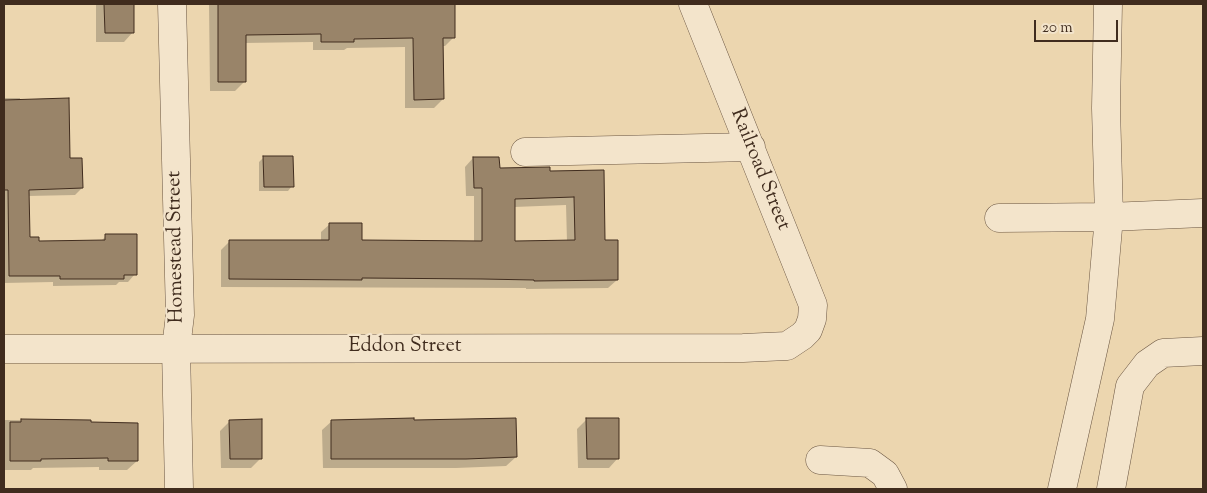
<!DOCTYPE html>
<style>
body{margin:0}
#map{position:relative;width:1207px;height:493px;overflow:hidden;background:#ecd6af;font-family:"Sorts Mill Goudy",serif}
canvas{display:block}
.frame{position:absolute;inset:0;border:5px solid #402c1e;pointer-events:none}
.scale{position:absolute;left:1034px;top:20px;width:84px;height:22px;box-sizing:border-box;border:2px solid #402c1e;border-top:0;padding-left:6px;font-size:15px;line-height:18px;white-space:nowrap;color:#402c1e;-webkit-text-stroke:4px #f3e4cb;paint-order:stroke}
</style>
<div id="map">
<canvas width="1207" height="493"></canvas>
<div class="frame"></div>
<div class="scale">20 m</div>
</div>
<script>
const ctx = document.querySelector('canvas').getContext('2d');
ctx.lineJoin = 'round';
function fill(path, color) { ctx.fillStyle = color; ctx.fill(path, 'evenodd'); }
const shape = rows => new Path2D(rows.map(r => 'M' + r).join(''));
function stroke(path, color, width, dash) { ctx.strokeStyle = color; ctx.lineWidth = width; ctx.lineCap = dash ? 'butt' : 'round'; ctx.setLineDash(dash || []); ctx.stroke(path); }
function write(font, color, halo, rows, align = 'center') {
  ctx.font = font + ' "Sorts Mill Goudy",serif'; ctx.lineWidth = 4.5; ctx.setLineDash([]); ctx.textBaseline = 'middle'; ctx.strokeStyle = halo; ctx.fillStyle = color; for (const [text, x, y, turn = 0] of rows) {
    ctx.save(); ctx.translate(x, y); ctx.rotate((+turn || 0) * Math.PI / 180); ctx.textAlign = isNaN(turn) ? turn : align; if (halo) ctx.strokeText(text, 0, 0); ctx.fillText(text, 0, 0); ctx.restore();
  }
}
const shadow = shape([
 [96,4,133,4,133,32,124,42,96,42],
 [209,4,454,4,454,37,445,46,442,46,443,99,434,108,405,108,405,47,347,48,344,50,313,50,313,42,244,43,244,82,235,91,210,91],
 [4,98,20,98,20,101,69,159,82,188,75,195,28,196,29,238,38,242,100,242,106,236,135,274,128,282,119,282,116,285,53,286,53,282,4,283],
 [264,157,292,186,288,191,259,191,259,162],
 [473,158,499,170,549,172,603,171,603,241,617,280,608,288,526,289,526,288,221,287,221,250,229,242,321,241,321,232,330,224,361,241,474,242,474,196,466,196,465,167],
 [566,205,567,242,514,242,514,207],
 [4,420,90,421,90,424,137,461,127,470,99,470,99,467,33,468,31,470,4,470],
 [586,420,618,458,609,468,578,468,577,429],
 [230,421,261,458,251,468,221,468,220,431],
 [332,421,516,457,506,466,456,468,323,468,322,430]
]);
const building = shape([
 [104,4,134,4,134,33,105,33,104,4],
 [218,4,455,4,455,38,443,38,444,99,414,100,413,38,354,39,354,42,321,42,321,34,246,35,246,82,218,82,218,4],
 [69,98,70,158,82,158,83,188,29,190,30,237,39,237,39,241,105,240,105,234,137,234,137,275,124,275,124,279,60,279,60,276,9,276,8,190,4,190,4,100,69,98],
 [263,156,293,156,294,187,264,187,263,156],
 [473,157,499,157,500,168,550,167,550,171,604,170,605,240,618,240,618,280,534,281,534,280,482,279,362,278,362,280,229,279,229,240,329,240,329,223,362,223,362,240,482,241,482,188,474,188,473,157],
 [574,197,575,240,515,241,515,199,574,197],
 [414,418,414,420,516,418,517,457,466,459,331,459,331,420,414,418],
 [586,418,619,418,619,459,587,459,586,418],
 [21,419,91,420,91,422,138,423,138,461,108,461,108,458,41,459,41,461,10,461,10,422,21,422,21,419],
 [262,419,262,459,230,459,229,420,262,419]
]);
const minor = shape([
 [172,4,180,315,176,348,179,489],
 [525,152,751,147],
 [999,218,1109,217,1203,213],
 [4,349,743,348,787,346,802,336,808,330,812,319,813,305,693,4],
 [820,460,870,463,885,474,893,489],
 [1062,489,1100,319,1109,217,1106,108,1108,4],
 [1111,489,1130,386,1147,364,1163,353,1203,351]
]);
const streetNames = [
 ["Railroad Street",759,170,68],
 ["Homestead Street",177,247,-91],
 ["Eddon Street",405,348]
];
fill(shadow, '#0003');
fill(building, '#998469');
stroke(building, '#402c1e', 1);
stroke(minor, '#6b5642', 29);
stroke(minor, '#f3e4cb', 28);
write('20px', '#402c1e', '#f3e4cb', streetNames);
</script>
